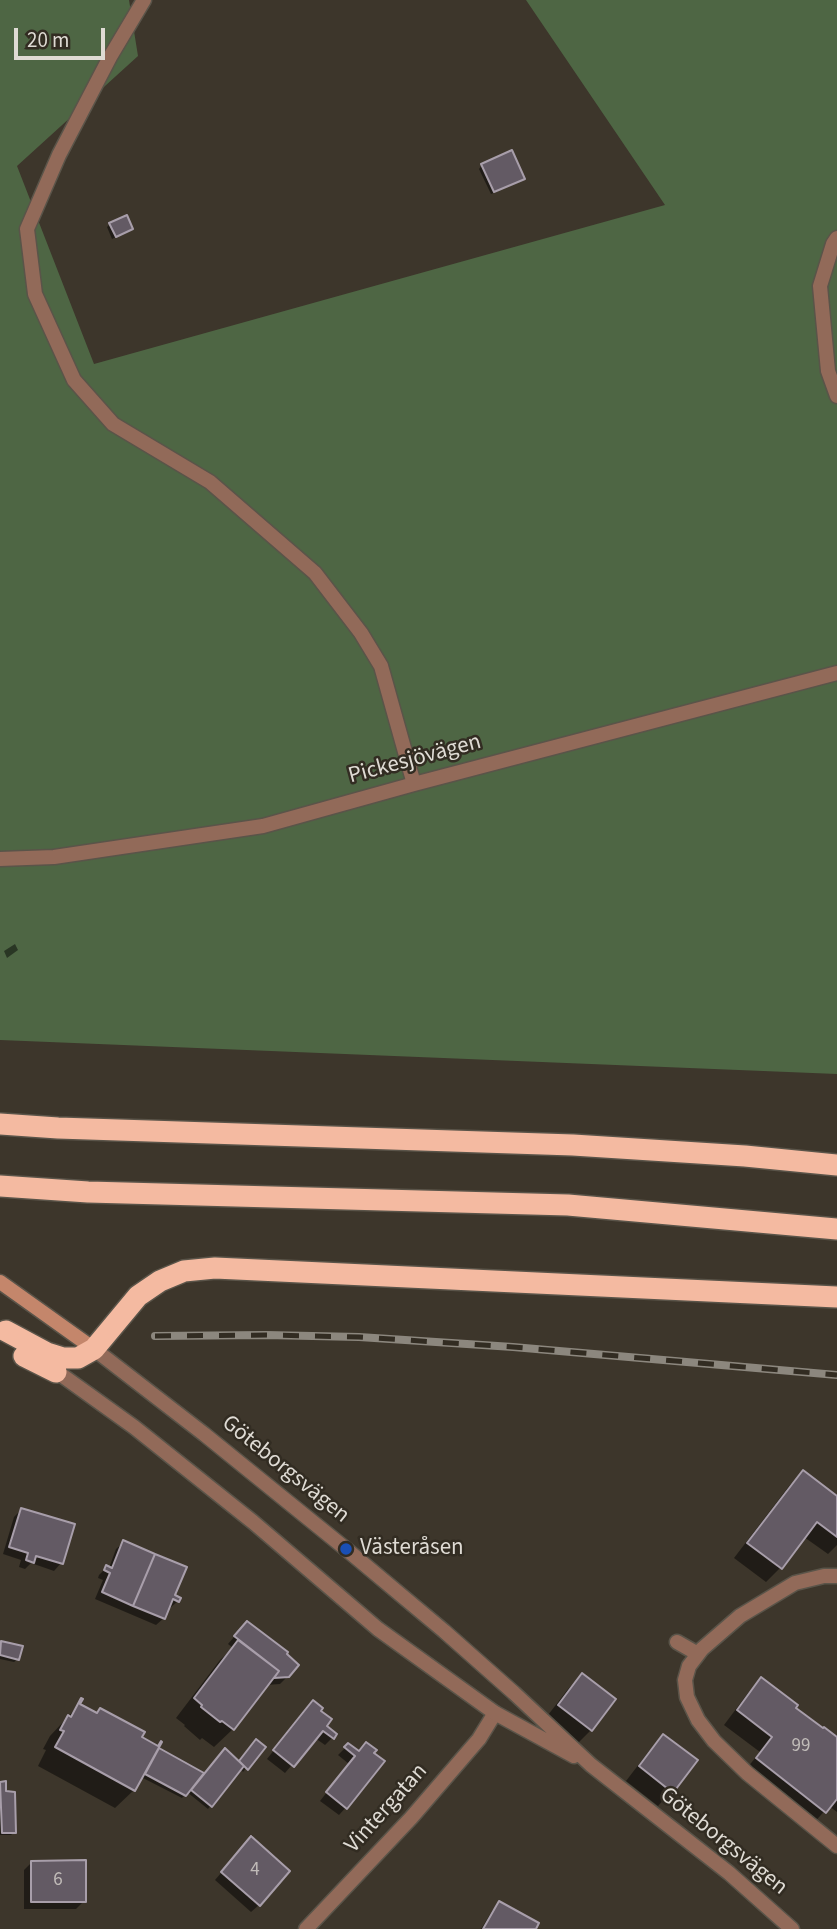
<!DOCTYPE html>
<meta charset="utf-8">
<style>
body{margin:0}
#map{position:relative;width:837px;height:1929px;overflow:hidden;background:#3d362b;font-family:"Source Sans 3",sans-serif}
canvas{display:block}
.scale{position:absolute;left:14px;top:28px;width:91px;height:32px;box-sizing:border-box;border:4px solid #dfdbd4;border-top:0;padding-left:9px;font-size:21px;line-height:24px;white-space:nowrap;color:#dfdbd4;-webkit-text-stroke:5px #322c22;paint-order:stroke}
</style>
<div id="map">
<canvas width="837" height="1929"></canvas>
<div class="scale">20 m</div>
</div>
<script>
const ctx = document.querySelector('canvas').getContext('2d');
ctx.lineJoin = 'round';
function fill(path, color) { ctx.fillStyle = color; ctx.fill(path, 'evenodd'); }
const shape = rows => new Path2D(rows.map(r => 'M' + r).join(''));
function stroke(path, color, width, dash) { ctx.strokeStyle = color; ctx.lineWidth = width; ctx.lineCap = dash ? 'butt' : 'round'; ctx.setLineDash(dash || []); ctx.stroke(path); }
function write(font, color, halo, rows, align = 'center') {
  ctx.font = font + ' "Source Sans 3",sans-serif'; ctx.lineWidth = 5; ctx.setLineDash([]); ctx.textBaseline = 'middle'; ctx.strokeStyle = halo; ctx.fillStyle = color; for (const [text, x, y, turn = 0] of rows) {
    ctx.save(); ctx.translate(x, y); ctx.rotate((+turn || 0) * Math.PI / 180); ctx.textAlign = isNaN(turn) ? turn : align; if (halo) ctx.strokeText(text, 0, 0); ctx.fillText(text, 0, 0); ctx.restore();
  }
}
const green = shape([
 [0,0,129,0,138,56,17,166,94,364,665,205,526,0,837,0,837,1074,0,1040]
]);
const shadow = shape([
 [482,165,522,179,519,182,491,194,479,169],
 [110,224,131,229,112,239,107,227],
 [15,944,18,950,7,958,4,951],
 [804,1472,837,1499,837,1545,828,1554,804,1537,780,1568,766,1582,734,1558,789,1486],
 [22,1509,61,1563,54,1571,31,1563,25,1569,19,1567,21,1560,3,1554,14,1517],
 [124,1542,178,1601,170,1608,168,1607,164,1618,156,1625,95,1599,103,1580,98,1578,99,1575,107,1567,109,1568,116,1549],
 [240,1630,288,1676,280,1684,266,1685,233,1729,214,1747,202,1738,200,1740,184,1726,185,1725,176,1718,220,1660,233,1648,228,1644],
 [2,1643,18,1659,14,1662,0,1659,0,1645],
 [582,1675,591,1730,577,1744,545,1719,568,1689],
 [762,1679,793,1708,837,1739,837,1812,829,1806,811,1826,743,1773,760,1752,724,1725,748,1693],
 [79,1705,96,1714,100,1710,157,1749,204,1775,238,1763,253,1745,263,1748,243,1772,240,1768,208,1809,187,1792,182,1798,141,1777,134,1790,115,1808,38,1766,46,1750,43,1749,50,1736],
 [306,1710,319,1712,324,1726,335,1735,325,1745,315,1738,285,1773,267,1759],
 [663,1737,672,1791,658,1806,626,1781,649,1751],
 [348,1745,358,1753,359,1793,339,1815,320,1801,349,1764,338,1755],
 [0,1783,4,1783,14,1832,11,1835,0,1835],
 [244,1846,259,1905,251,1912,215,1880],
 [31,1863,84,1901,76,1909,24,1909,24,1870],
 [499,1904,534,1929,481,1929,492,1911]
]);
const building = shape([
 [512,150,525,179,494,192,481,164,512,150],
 [127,215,133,229,116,237,109,223,127,215],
 [803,1470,837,1496,837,1537,817,1522,782,1569,747,1543,803,1470],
 [21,1508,75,1524,63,1564,36,1556,34,1563,26,1560,28,1553,9,1547,21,1508],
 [123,1540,155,1554,133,1606,102,1592,110,1573,104,1570,106,1565,112,1568,123,1540],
 [155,1554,187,1567,175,1595,181,1598,179,1602,173,1599,165,1619,133,1606,155,1554],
 [247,1621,288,1652,287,1654,299,1665,289,1677,274,1678,279,1671,234,1636,247,1621],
 [238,1640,279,1671,234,1730,222,1721,220,1722,201,1707,202,1705,194,1698,238,1640],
 [1,1641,23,1646,19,1660,0,1655,1,1641],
 [582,1673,616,1699,592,1731,558,1705,582,1673],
 [761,1677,798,1705,796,1708,823,1728,824,1727,837,1737,837,1799,826,1813,756,1758,772,1737,737,1710,761,1677],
 [81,1698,83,1699,80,1704,97,1713,100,1708,145,1732,142,1737,158,1746,161,1741,162,1742,135,1791,55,1747,64,1731,60,1730,68,1715,71,1717,81,1698],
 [313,1700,323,1708,321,1711,332,1719,327,1726,337,1734,334,1739,323,1731,294,1767,273,1750,313,1700],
 [663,1734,698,1760,673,1793,639,1766,663,1734],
 [256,1739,266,1747,248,1770,239,1761,256,1739],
 [366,1742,377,1750,374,1753,385,1761,347,1809,326,1792,355,1756,344,1747,348,1743,359,1751,366,1742],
 [159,1748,204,1773,186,1796,145,1774,159,1748],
 [225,1748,244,1766,212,1807,191,1790,225,1748],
 [6,1781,6,1791,15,1792,16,1833,2,1833,0,1782,6,1781],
 [251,1836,290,1871,260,1906,221,1872,251,1836],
 [86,1860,86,1902,31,1902,31,1861,86,1860],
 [499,1901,539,1923,536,1929,483,1929,499,1901]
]);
const service = shape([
 [837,1576,824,1576,795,1583,740,1616,702,1649,689,1666,685,1680,687,1697,698,1720,714,1741,747,1773,837,1846],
 [677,1642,698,1654]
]);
const minor = shape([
 [144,0,110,57,59,155,27,229,35,294,74,380,113,424,210,482,315,573,361,633,381,666,414,784],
 [837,238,833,244,820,286,828,371,837,396],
 [0,859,54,857,263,826,414,784,837,673],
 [306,1929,411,1818,479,1739,495,1713]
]);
const tertiary = shape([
 [94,1349,204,1434,346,1549,444,1631,514,1693,591,1765,729,1873,792,1929],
 [49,1366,134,1427,253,1522,378,1629,495,1713,574,1756]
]);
const secondary = shape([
 [0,1282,94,1349]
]);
const motorway = shape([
 [0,1124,58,1128,573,1145,745,1156,837,1165],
 [0,1186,88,1192,568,1205,837,1229],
 [6,1331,47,1353,63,1358,78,1358,94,1349,138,1296,160,1281,184,1271,215,1268,837,1297],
 [24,1356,56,1372]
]);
const rail = shape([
 [155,1336,266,1335,359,1337,513,1347,837,1375]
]);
const markers = [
 [346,1549,7,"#1a4fb4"]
];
const numberNames = [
 ["99",801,1747],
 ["4",255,1871],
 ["6",58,1881]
];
const streetNames = [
 ["Pickesjövägen",415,760,-15],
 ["Göteborgsvägen",285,1470,39],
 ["Vintergatan",387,1809,-48],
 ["Göteborgsvägen",723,1842,39]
];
const poiNames = [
 ["Västeråsen",360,1549]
];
fill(green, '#4e6644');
fill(shadow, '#0007');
fill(building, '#635a64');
stroke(building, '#a89eaa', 2);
stroke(service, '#5a5449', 17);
stroke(minor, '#5a5449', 17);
stroke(tertiary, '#5a5449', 17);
stroke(secondary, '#5a5449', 17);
stroke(motorway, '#5a5449', 24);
stroke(service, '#926a59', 14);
stroke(minor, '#926a59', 14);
stroke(tertiary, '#926a59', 14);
stroke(secondary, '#c4866b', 14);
stroke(motorway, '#f4baa1', 21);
stroke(rail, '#8c877e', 8);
stroke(rail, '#322c22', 5, [16]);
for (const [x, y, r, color] of markers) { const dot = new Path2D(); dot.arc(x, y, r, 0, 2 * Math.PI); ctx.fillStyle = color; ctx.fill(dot); stroke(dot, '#322c22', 2.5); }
write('19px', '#c0bbb8', null, numberNames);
write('23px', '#dfdbd4', '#322c22', streetNames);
write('23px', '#dfdbd4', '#322c22', poiNames, 'left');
</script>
